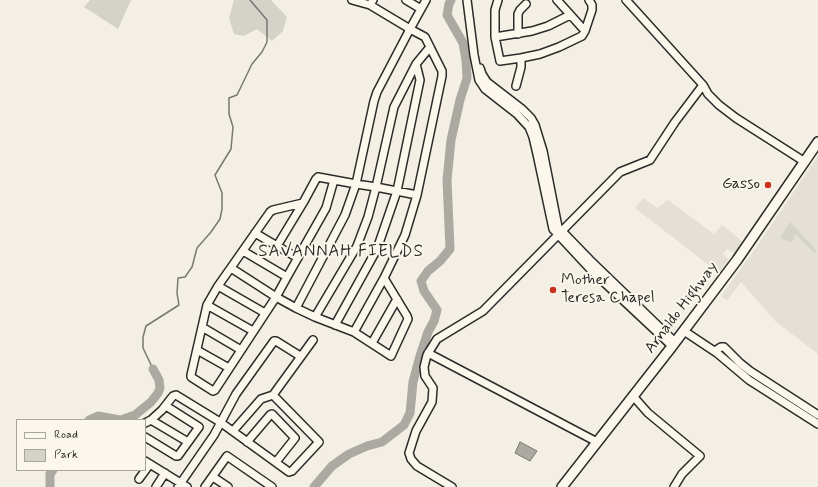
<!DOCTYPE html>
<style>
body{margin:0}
#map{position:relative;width:818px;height:487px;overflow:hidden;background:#f3efe4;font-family:Mynerve,sans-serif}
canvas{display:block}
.legend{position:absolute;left:16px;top:419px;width:130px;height:52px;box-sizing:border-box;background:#fbf7ec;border:1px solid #a8a59f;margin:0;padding:5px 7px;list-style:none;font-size:12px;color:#2b2b2b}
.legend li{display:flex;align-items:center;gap:8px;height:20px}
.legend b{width:20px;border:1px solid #a8a59f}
</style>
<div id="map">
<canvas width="818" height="487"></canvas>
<ul class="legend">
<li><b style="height:5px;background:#fbf7ec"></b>Road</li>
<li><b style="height:11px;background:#d5d2c9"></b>Park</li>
</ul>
</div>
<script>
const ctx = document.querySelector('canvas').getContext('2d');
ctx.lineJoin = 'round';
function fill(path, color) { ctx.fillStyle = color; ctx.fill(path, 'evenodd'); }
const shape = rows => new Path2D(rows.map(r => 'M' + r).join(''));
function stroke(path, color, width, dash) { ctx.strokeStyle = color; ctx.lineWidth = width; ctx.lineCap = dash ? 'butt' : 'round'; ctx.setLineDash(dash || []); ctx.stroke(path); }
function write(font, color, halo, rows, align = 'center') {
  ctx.font = font + ' Mynerve,sans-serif'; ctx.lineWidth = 4; ctx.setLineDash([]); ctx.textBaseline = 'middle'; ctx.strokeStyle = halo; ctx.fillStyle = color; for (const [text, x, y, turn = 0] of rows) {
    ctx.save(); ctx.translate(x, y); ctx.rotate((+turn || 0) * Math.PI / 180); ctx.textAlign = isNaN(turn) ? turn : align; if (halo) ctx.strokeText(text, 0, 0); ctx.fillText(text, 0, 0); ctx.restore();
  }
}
const built = shape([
 [818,156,818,354,775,321,741,282,727,301,721,296,755,249],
 [643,198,657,208,668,200,714,234,722,225,743,242,734,253,727,249,723,254,729,260,719,273,635,208]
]);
const green = shape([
 [90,0,131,0,118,29,84,7],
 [234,0,271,0,287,17,283,31,272,41,257,29,244,36,234,34,229,18],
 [790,222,816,250,815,253,795,234,792,243,780,238]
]);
const water = shape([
 [520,442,537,451,530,461,515,453,520,442]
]);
const stream = shape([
 [153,369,143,348,143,337,146,326,179,305,177,293,178,278,185,277,192,267,197,248,211,232,220,219,222,209,222,193,215,175,231,149,233,127,229,114,229,98,237,95,252,64,262,52,267,42,267,20,250,0]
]);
const river = shape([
 [89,420,98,416,120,420],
 [121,420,135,415,151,402,158,393,160,388,159,380,153,369],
 [50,487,50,474,53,470],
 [314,487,332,466,349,454,367,446,382,442,404,425,410,413,413,382,420,356,428,332,434,321,437,310,424,291,421,281,428,271,440,261,450,249,447,180,451,140,460,100,467,78,466,60,463,43,447,15,449,4,451,0]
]);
const minor = shape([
 [352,0,370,5,373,0],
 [406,0,421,9],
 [467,0,474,55,479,80,485,89,517,114,529,127,533,137,537,154,553,229,593,272,672,346],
 [498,0,495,10,495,37,500,61,521,58,540,54,559,47,582,36,585,31,592,10,592,5,589,0],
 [557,0,585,31],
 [626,0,703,85,708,94,719,105,736,118,805,162],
 [370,5,410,29,426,0],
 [518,34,518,14,520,10,526,4],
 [495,37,532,31,548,26,570,15],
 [480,68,482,74,487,82,522,109,531,118,535,125,543,151,558,227,590,260,675,342],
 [516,86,521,67,521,58],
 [255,233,277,246],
 [298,258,277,246,303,203],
 [231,268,276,297,287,277,243,251],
 [287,277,326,208,334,180],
 [218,286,265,313],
 [207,305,253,331],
 [296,308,345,215,356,184,318,177,316,179,303,203,273,210,270,212,218,286,207,305,191,375,191,377,213,391,215,390,276,297,296,308,315,317,354,332,391,356,408,319,407,316,384,278,405,235,417,195,442,76,442,71,425,37,410,29,377,92,374,101,356,184,376,187,394,107,416,64],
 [315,317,357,246,368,217,376,187,417,195],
 [335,325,377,249,397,191,420,80,416,64,430,47],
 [202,327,241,350],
 [684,331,717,353,749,380,818,424],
 [354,332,384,278],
 [372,343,397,299],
 [197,350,229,368],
 [715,351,721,347,724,347,740,363,750,371,818,415],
 [428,353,597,442],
 [633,396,648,413,700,456,682,474,674,487],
 [151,420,188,442],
 [145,423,151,420,162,410,173,396,176,395,220,422,289,472,292,471,319,442,273,395],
 [233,431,261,399,273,395,313,340],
 [145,437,176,456,178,456,199,427,166,406],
 [247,442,270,415,272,414,295,438,276,462],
 [145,461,187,487],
 [213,477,228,487],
 [139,479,150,464],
 [156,487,165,473],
 [178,487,214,435,236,394,274,341,276,341,300,356],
 [205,487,227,456,272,487],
 [452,487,417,466,411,459,409,453,416,431,432,402,433,388,425,376,424,367,427,355,437,339,483,311,620,172,650,160,675,122,703,85]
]);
const major = shape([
 [562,487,670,349,737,260,818,142]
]);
const markers = [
 [768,185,4,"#c8321e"],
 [553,290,4,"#c8321e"]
];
const poiNames = [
 ["Gasso",760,185],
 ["Mother",561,281,"left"],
 ["Teresa Chapel",561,299,"left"]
];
const streetNames = [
 ["Arnaldo Highway",682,308,-53]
];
const neighbourhoodNames = [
 ["SAVANNAH FIELDS",341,252]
];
fill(built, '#e4e0d6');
fill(green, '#d5d2c9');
fill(water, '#aca9a2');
stroke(water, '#787772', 1);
stroke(stream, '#787772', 1.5);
stroke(river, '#aca9a2', 9);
stroke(minor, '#2b2b2b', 10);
stroke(major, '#2b2b2b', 12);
stroke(minor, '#fbf7ec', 7);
stroke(major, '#fbf7ec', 9);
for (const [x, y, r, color] of markers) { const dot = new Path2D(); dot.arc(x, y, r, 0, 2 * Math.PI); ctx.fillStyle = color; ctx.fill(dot); stroke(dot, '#fbf7ec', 1.5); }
write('16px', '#2b2b2b', '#fbf7ec', poiNames, 'right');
write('16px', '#2b2b2b', '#fbf7ec', streetNames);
ctx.letterSpacing = '1px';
write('17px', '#2b2b2b', '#fbf7ec', neighbourhoodNames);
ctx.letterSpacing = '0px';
</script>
